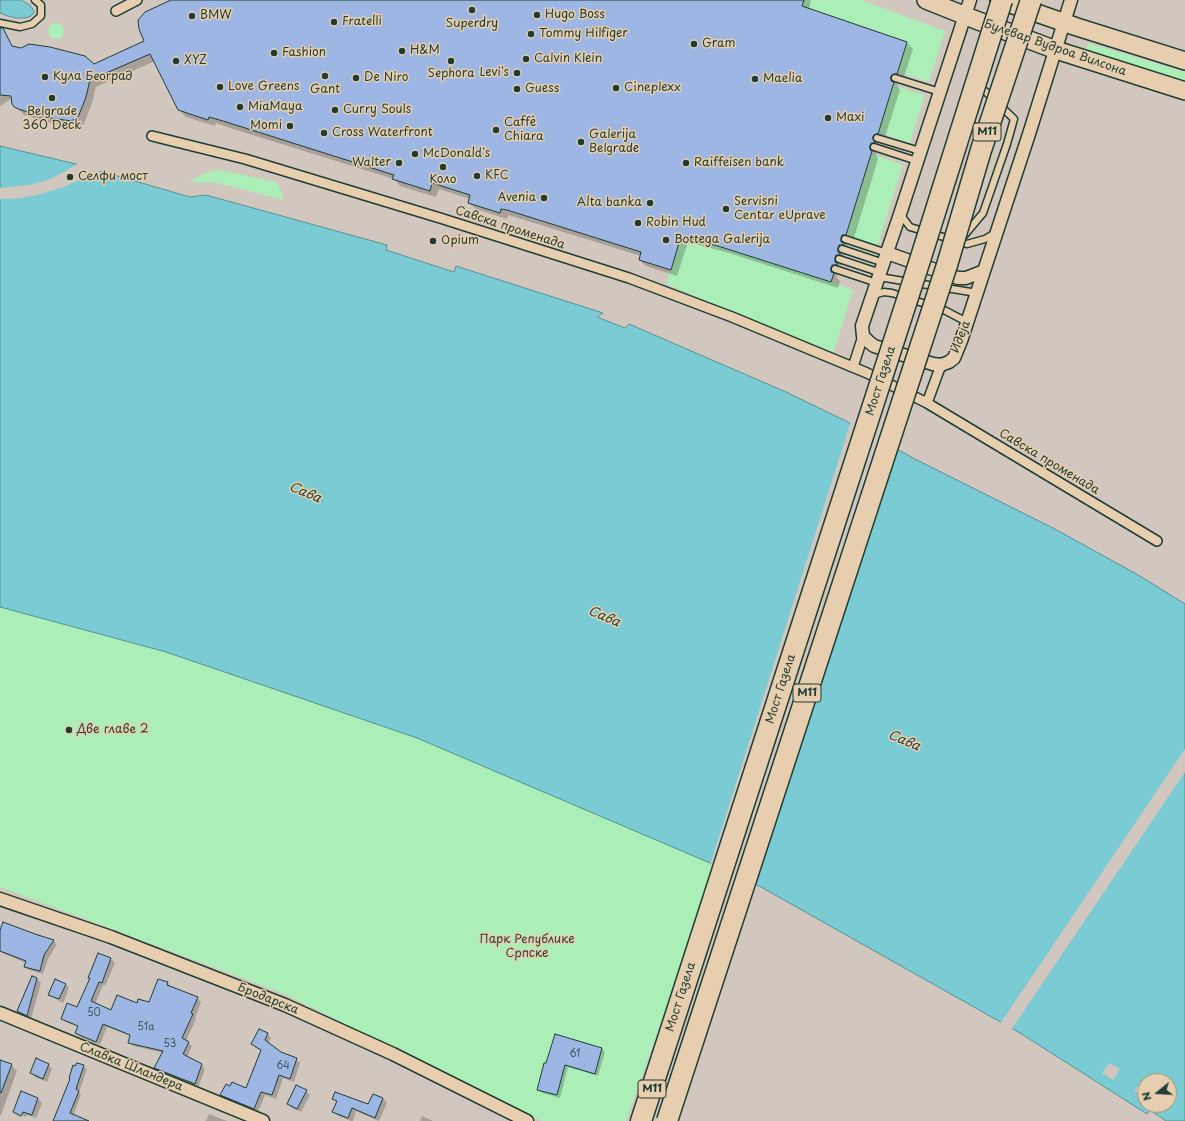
<!DOCTYPE html>
<meta charset="utf-8">
<style>
body{margin:0}
#map{position:relative;width:1185px;height:1121px;overflow:hidden;background:#d1c7bf;font-family:"Playpen Sans",sans-serif}
canvas{display:block}
.north{position:absolute;left:1137px;top:1073px;width:40px;height:40px;box-sizing:border-box;background:#e7ceaf;border:1px solid #97947e;border-radius:50%;rotate:252deg;font-size:11px;font-weight:700;line-height:16px;text-align:center;color:#1f3d34}
.north::after{content:'';display:block;margin:auto;width:14px;height:18px;background:#1f3d34;clip-path:polygon(50% 0,100% 100%,50% 72%,0 100%)}
</style>
<div id="map">
<canvas width="1185" height="1121"></canvas>
<div class="north">N</div>
</div>
<script>
const ctx = document.querySelector('canvas').getContext('2d');
ctx.lineJoin = 'round';
function fill(path, color) { ctx.fillStyle = color; ctx.fill(path, 'evenodd'); }
const shape = rows => new Path2D(rows.map(r => 'M' + r).join(''));
function stroke(path, color, width, dash) { ctx.strokeStyle = color; ctx.lineWidth = width; ctx.lineCap = dash ? 'butt' : 'round'; ctx.setLineDash(dash || []); ctx.stroke(path); }
function write(font, color, halo, rows, align = 'center') {
  ctx.font = font + ' "Playpen Sans",sans-serif'; ctx.lineWidth = 3; ctx.setLineDash([]); ctx.textBaseline = 'middle'; ctx.strokeStyle = halo; ctx.fillStyle = color; for (const [text, x, y, turn = 0] of rows) {
    ctx.save(); ctx.translate(x, y); ctx.rotate((+turn || 0) * Math.PI / 180); ctx.textAlign = isNaN(turn) ? turn : align; if (halo) ctx.strokeText(text, 0, 0); ctx.fillText(text, 0, 0); ctx.restore();
  }
}
const green = shape([
 [804,0,861,0,945,31,929,82,898,72,907,41,802,6],
 '48 31a8 8 0 1 1 16 0a8 8 0 1 1-16 0Z',
 [1088,43,1185,72,1185,85,1084,54],
 [893,85,925,95,910,143,878,132],
 [872,154,903,165,877,247,846,236],
 [217,170,226,171,278,183,284,200,218,183,209,182,189,182,203,174],
 [681,236,748,255,831,282,853,290,833,354,666,284,678,245,678,242,679,243],
 [0,607,166,652,417,738,717,866,626,1121,542,1121,282,993,0,887]
]);
const water = shape([
 [0,0,21,0,30,5,34,11,34,13,31,16,25,18,16,18,8,16,0,13,0,0],
 [0,146,76,164,190,197,206,195,387,245,386,250,454,272,456,266,603,313,597,317,625,328,629,324,786,392,846,421,913,458,1053,528,1140,576,1185,604,1185,1121,1166,1121,1150,1110,1147,1114,1020,1033,761,887,717,866,417,738,166,652,0,607,0,146],
 [1145,1081,1169,1081,1169,1105,1145,1105,1145,1081]
]);
const pier = shape([
 [79,163,102,170,61,188,37,195,20,198,0,199,0,188,29,185,45,181,62,173],
 [851,421,892,444,747,882,710,865],
 [1185,749,1185,772,1011,1030,1000,1024],
 [1109,1063,1120,1069,1113,1080,1102,1073],
 [1142,1081,1145,1083,1145,1100,1134,1091]
]);
const shadow = shape([
 [173,0,811,0,809,9,906,42,913,49,903,80,900,80,897,83,898,87,900,90,884,140,882,140,879,143,879,147,876,153,877,157,878,159,853,241,849,242,847,245,848,249,844,255,845,259,841,265,842,269,837,275,837,278,840,281,838,288,729,253,688,242,677,276,646,266,640,260,641,256,515,217,508,215,507,219,476,209,469,203,470,199,439,189,436,197,400,186,394,179,230,128,216,123,215,126,186,117,179,110,155,61,96,87,92,103,85,121,84,124,78,127,68,126,47,122,24,115,13,103,12,98,0,106,0,35,5,37,14,48,94,65,146,41],
 [0,933,54,941,57,944,48,959,43,974,29,970,25,966,26,963,0,952],
 [99,954,111,959,115,963,105,986,103,985,95,1004,112,1012,138,1005,150,1003,159,980,168,983,171,988,197,998,201,1002,195,1018,196,1019,186,1041,192,1046,187,1058,201,1065,205,1069,198,1088,159,1072,155,1068,163,1053,133,1046,129,1042,131,1036,107,1027,100,1045,80,1037,76,1033,79,1027,66,1022,62,1018,78,1008,91,979,90,978],
 [32,978,37,979,41,983,31,1019,22,1015,18,1011],
 [65,984,69,988,63,1003,54,998,50,994],
 [267,1034,271,1038,268,1044,281,1053,296,1059,300,1063,294,1082,283,1078,276,1099,265,1095,258,1112,225,1099,221,1095,231,1087,247,1090,262,1051,256,1048,252,1044],
 [555,1035,602,1049,605,1052,598,1076,568,1067,560,1098,542,1093,538,1090],
 [0,1064,11,1065,17,1071,1,1115,0,1115],
 [48,1065,52,1069,47,1082,35,1077,31,1073],
 [83,1066,87,1069,79,1092,81,1095,73,1116,74,1121,55,1121],
 [306,1091,310,1095,301,1112,292,1108,288,1104],
 [22,1093,38,1099,42,1103,36,1118,27,1115,26,1117,17,1113,17,1115,25,1119,18,1116,14,1112],
 [373,1095,383,1099,387,1103,379,1121,356,1111,353,1121,351,1121,338,1116,334,1112,337,1102,333,1099,368,1106],
 [209,1114,227,1121,206,1121],
 [422,1116,433,1121,420,1121]
]);
const building = shape([
 [171,0,804,0,802,6,907,42,897,74,894,74,891,76,891,81,894,82,878,134,876,134,873,136,873,139,875,143,871,143,870,146,870,150,872,151,846,235,842,235,841,238,841,242,844,243,843,245,839,245,838,248,838,252,840,253,840,255,836,255,835,258,835,262,837,263,837,265,832,265,831,268,831,272,834,273,831,282,721,247,681,236,671,270,639,260,641,252,507,210,501,209,500,213,468,203,470,195,432,183,430,191,392,179,394,175,223,121,209,117,208,120,178,110,150,54,90,80,86,97,79,115,77,118,71,121,50,118,21,110,14,107,12,104,11,96,0,95,0,28,3,28,12,46,21,48,29,44,50,47,85,56,94,64,144,41,139,29,138,20,145,12,171,0],
 [3,922,35,934,54,940,44,955,40,971,24,967,26,961,0,951,0,930,3,922],
 [98,953,111,958,102,983,99,982,91,1001,111,1010,117,995,137,1003,138,999,149,1002,158,979,168,982,167,985,198,997,191,1013,193,1014,182,1038,189,1042,183,1054,202,1064,195,1084,154,1068,163,1051,128,1043,130,1035,103,1024,96,1042,75,1033,78,1026,61,1019,67,1003,77,1007,90,978,88,978,98,953],
 [32,976,37,978,27,1016,17,1011,32,976],
 [55,979,66,984,59,999,48,995,55,979],
 [259,1029,268,1033,265,1040,281,1052,297,1058,290,1079,279,1075,272,1095,261,1092,254,1109,220,1095,226,1084,230,1086,232,1082,246,1088,261,1050,251,1044,259,1029],
 [555,1034,602,1048,595,1074,565,1065,557,1095,537,1090,544,1063,546,1063,555,1034],
 [36,1058,49,1064,43,1079,30,1073,36,1058],
 [0,1060,12,1064,1,1093,0,1093,0,1060],
 [77,1063,84,1065,76,1089,79,1091,70,1113,89,1121,53,1121,70,1079,69,1078,73,1065,75,1066,77,1063],
 [296,1085,307,1090,297,1109,287,1104,296,1085],
 [21,1091,38,1098,32,1115,23,1112,21,1116,13,1112,21,1091],
 [335,1092,368,1104,373,1094,383,1098,375,1118,352,1108,348,1118,332,1112,337,1101,332,1099,335,1092]
]);
const service = shape([
 [0,23,20,27,32,24,41,16,41,5,35,0],
 [895,78,940,92],
 [877,138,920,151],
 [874,147,917,161],
 [900,214,910,227,967,244,985,239,995,233],
 [962,238,983,213,1007,144,1014,119,985,91,977,89],
 [845,239,887,253],
 [842,249,884,263],
 [839,259,881,273],
 [835,269,877,283],
 [879,277,977,293],
 [873,295,884,292,892,293,944,310,967,322]
]);
const pedestrian = shape([
 [116,11,137,0],
 [152,136,245,159,440,218,629,278,732,317,867,373,927,403,1157,541],
 [853,367,863,336],
 [927,403,941,365]
]);
const minor = shape([
 [970,0,900,214,862,326,863,336,869,342,874,346,933,364,941,365,949,362,954,358,961,341,1029,134,1071,0],
 [887,253,958,278,966,278,984,271],
 [0,899,111,937,285,1005,393,1054,527,1121],
 [0,1013,263,1121]
]);
const secondary = shape([
 [926,0,976,20,1056,50,1185,91],
 [999,0,1077,27,1185,61]
]);
const trunk = shape([
 [641,1121,662,1057]
]);
const trunkBridge = shape([
 [662,1057,921,257,1002,0],
 [667,1121,947,265,981,150,1031,0]
]);
const markers = [
 [472,10,4,"#1f3d34"],
 [537,15,4,"#1f3d34"],
 [192,16,4,"#1f3d34"],
 [334,22,4,"#1f3d34"],
 [531,34,4,"#1f3d34"],
 [694,44,4,"#1f3d34"],
 [402,51,4,"#1f3d34"],
 [274,53,4,"#1f3d34"],
 [526,59,4,"#1f3d34"],
 [176,61,4,"#1f3d34"],
 [451,61,4,"#1f3d34"],
 [517,73,4,"#1f3d34"],
 [325,76,4,"#1f3d34"],
 [45,77,4,"#1f3d34"],
 [356,78,4,"#1f3d34"],
 [755,79,4,"#1f3d34"],
 [220,87,4,"#1f3d34"],
 [616,88,4,"#1f3d34"],
 [517,89,4,"#1f3d34"],
 [52,98,4,"#1f3d34"],
 [240,107,4,"#1f3d34"],
 [335,110,4,"#1f3d34"],
 [828,118,4,"#1f3d34"],
 [290,126,4,"#1f3d34"],
 [496,130,4,"#1f3d34"],
 [324,133,4,"#1f3d34"],
 [581,142,4,"#1f3d34"],
 [415,154,4,"#1f3d34"],
 [399,163,4,"#1f3d34"],
 [686,163,4,"#1f3d34"],
 [443,167,4,"#1f3d34"],
 [477,176,4,"#1f3d34"],
 [70,177,4,"#1f3d34"],
 [544,198,4,"#1f3d34"],
 [650,203,4,"#1f3d34"],
 [726,209,4,"#1f3d34"],
 [638,223,4,"#1f3d34"],
 [666,240,4,"#1f3d34"],
 [433,241,4,"#1f3d34"],
 [69,730,4,"#1f3d34"]
];
const numberNames = [
 ["50",94,1013],
 ["51a",146,1027],
 ["53",170,1044],
 ["61",575,1054],
 ["64",283,1066]
];
const shields = [
 [987,132,28],
 [807,693,28],
 [652,1089,28]
];
const shieldNames = [
 ["M11",987,132],
 ["M11",807,693],
 ["M11",652,1089]
];
const poiNames = [
 ["Hugo Boss",545,15],
 ["BMW",200,16],
 ["Fratelli",342,22],
 ["Superdry",472,24,"center"],
 ["Tommy Hilfiger",539,34],
 ["Gram",702,44],
 ["H&M",410,51],
 ["Fashion",282,53],
 ["Calvin Klein",534,59],
 ["XYZ",184,61],
 ["Levi's",509,73,"right"],
 ["Sephora",451,74,"center"],
 ["Кула Београд",53,77],
 ["De Niro",364,78],
 ["Maelia",763,79],
 ["Love Greens",228,87],
 ["Cineplexx",624,88],
 ["Guess",525,89],
 ["Gant",325,90,"center"],
 ["MiaMaya",248,107],
 ["Curry Souls",343,110],
 ["Belgrade",52,112,"center"],
 ["360 Deck",52,126,"center"],
 ["Maxi",836,118],
 ["Caffè",504,123],
 ["Chiara",504,137],
 ["Momi",282,126,"right"],
 ["Cross Waterfront",332,133],
 ["Galerija",589,135],
 ["Belgrade",589,149],
 ["McDonald's",423,154],
 ["Walter",391,163,"right"],
 ["Raiffeisen bank",694,163],
 ["KFC",485,176],
 ["Селфи мост",78,177],
 ["Коло",443,180,"center"],
 ["Avenia",536,198,"right"],
 ["Servisni",734,202],
 ["Centar eUprave",734,216],
 ["Alta banka",642,203,"right"],
 ["Robin Hud",646,223],
 ["Bottega Galerija",674,240],
 ["Opium",441,241],
 ["Две главе 2",77,730]
];
const streetNames = [
 ["Булевар Вудроа Вилсона",1055,48,19],
 ["Савска променада",510,228,18],
 ["Идеја",961,337,-69],
 ["Мост Газела",881,381,-72],
 ["Савска променада",1049,462,31],
 ["Мост Газела",781,689,-72],
 ["Мост Газела",681,997,-72],
 ["Бродарска",268,999,22],
 ["Славка Шландера",131,1067,22]
];
const parkNames = [
 ["Парк Републике",527,940],
 ["Српске",527,954]
];
const waterNames = [
 ["Сава",305,493,23],
 ["Сава",604,617,23],
 ["Сава",904,741,23]
];
fill(green, '#aceeb7');
fill(water, '#7acbd3');
stroke(water, '#569293', 1);
fill(pier, '#d1c7bf');
fill(shadow, '#0003');
fill(building, '#9db6e3');
stroke(building, '#1f3d34', 1);
stroke(service, '#1f3d34', 9);
stroke(pedestrian, '#1f3d34', 12);
stroke(minor, '#1f3d34', 15);
stroke(secondary, '#1f3d34', 20);
stroke(trunk, '#1f3d34', 23);
stroke(service, '#e7ceaf', 6);
stroke(pedestrian, '#e7ceaf', 9);
stroke(minor, '#e7ceaf', 12);
stroke(secondary, '#e7ceaf', 17);
stroke(trunk, '#e7ceaf', 20);
stroke(trunkBridge, '#1f3d34', 23, []);
stroke(trunkBridge, '#e7ceaf', 20);
for (const [x, y, r, color] of markers) { const dot = new Path2D(); dot.arc(x, y, r, 0, 2 * Math.PI); ctx.fillStyle = color; ctx.fill(dot); stroke(dot, '#e7ceaf', 1.5); }
write('10px', '#3e5b60', null, numberNames);
for (const [x, y, w] of shields) { const box = new Path2D(); box.roundRect(x - w / 2, y - 9, w, 18, 3); ctx.fillStyle = '#e7ceaf'; ctx.fill(box); stroke(box, '#1f3d34', 1); }
write('bold 11px', '#1f3d34', null, shieldNames);
write('12px', '#1f3d34', '#e7ceaf', poiNames, 'left');
write('12px', '#1f3d34', '#e7ceaf', streetNames);
write('12px', '#26463b', '#e7ceaf', parkNames);
write('italic 13px', '#24443c', '#e7ceaf', waterNames);
</script>
